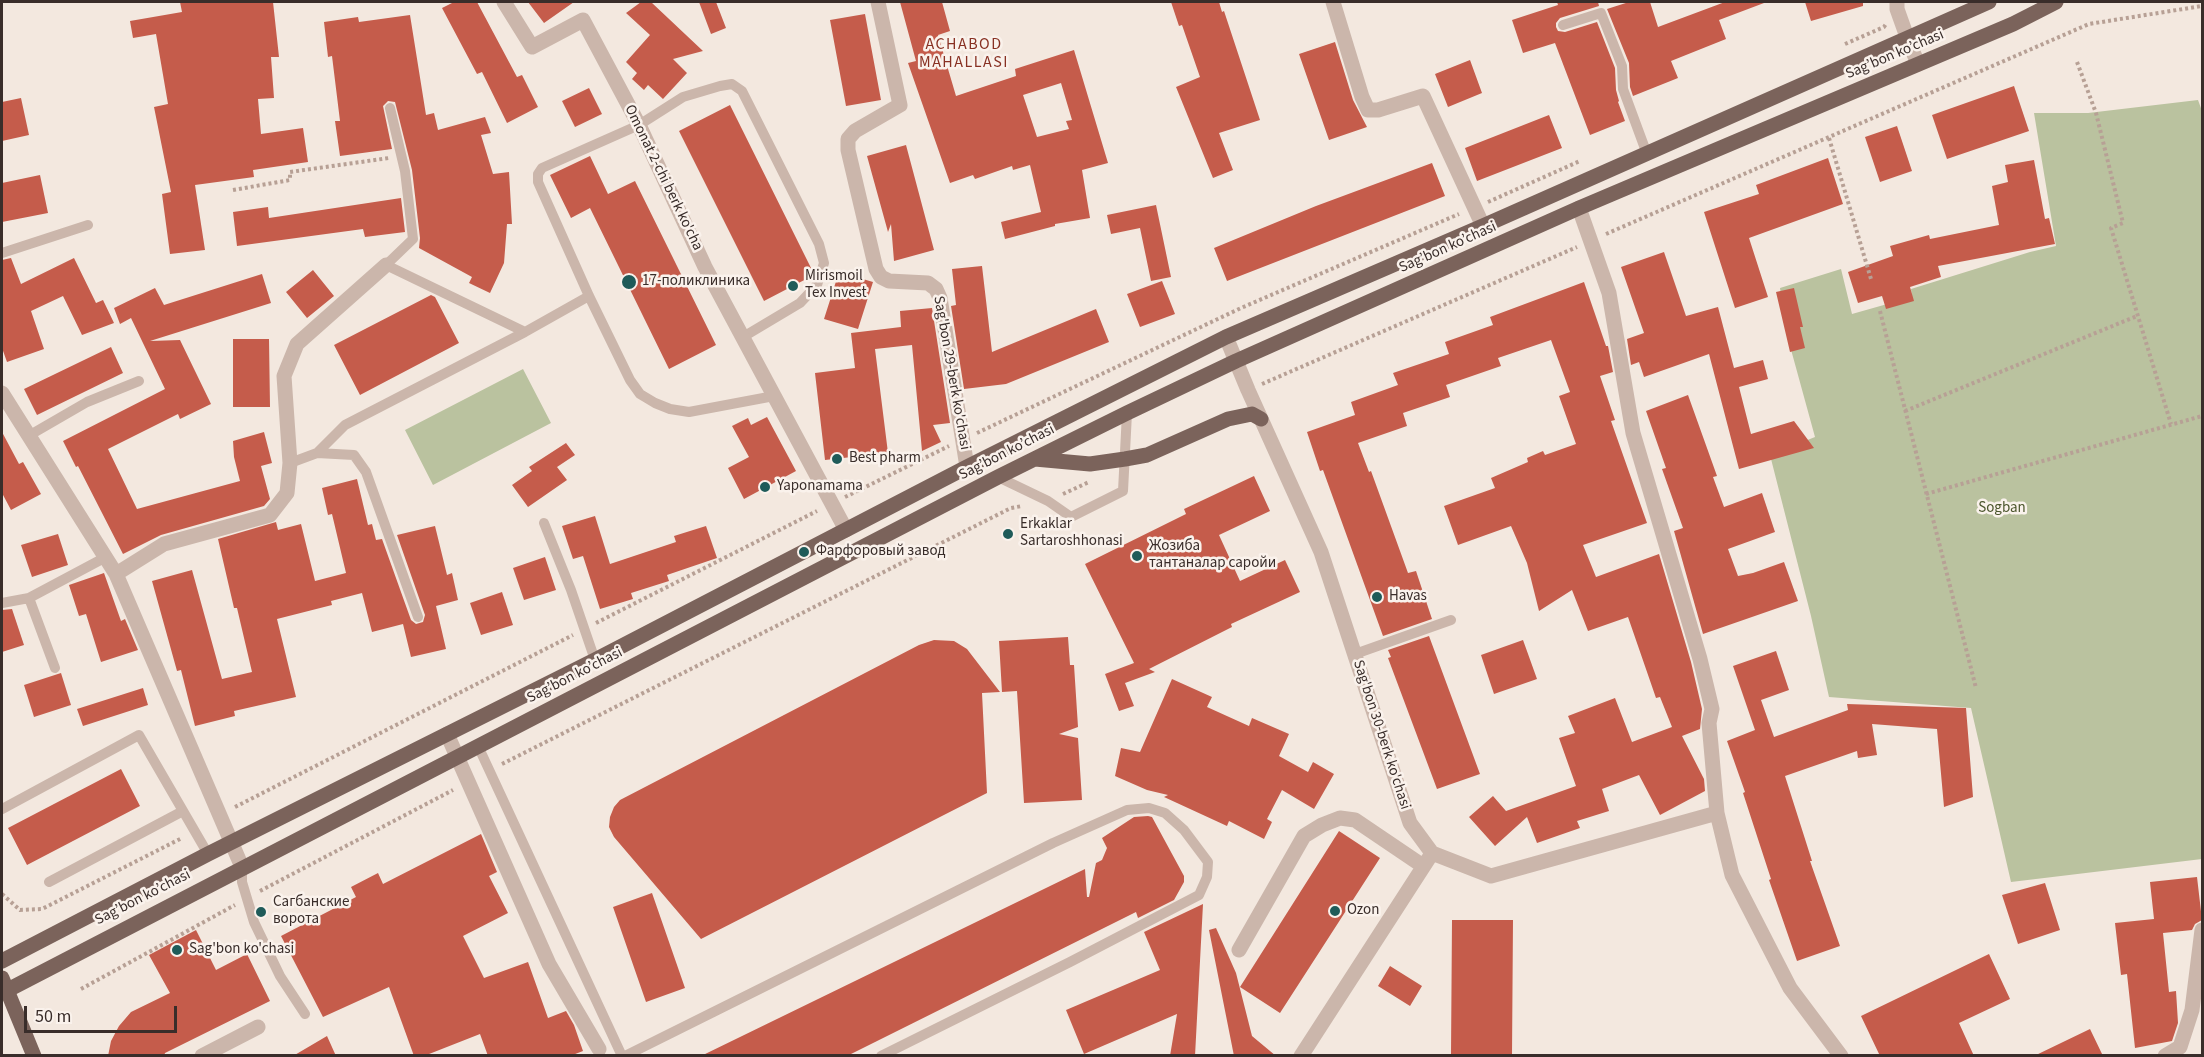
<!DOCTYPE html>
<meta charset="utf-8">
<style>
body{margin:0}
#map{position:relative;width:2204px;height:1057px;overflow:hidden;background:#f3e8df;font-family:"Source Sans 3",sans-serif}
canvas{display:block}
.frame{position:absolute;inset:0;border:3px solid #392d2a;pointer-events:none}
.scale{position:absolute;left:24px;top:1006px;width:153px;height:27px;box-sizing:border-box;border:3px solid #392d2a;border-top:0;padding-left:8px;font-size:18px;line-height:21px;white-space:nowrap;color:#392d2a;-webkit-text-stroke:4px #faf2ec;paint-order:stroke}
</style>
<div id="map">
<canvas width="2204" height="1057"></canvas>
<div class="frame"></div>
<div class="scale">50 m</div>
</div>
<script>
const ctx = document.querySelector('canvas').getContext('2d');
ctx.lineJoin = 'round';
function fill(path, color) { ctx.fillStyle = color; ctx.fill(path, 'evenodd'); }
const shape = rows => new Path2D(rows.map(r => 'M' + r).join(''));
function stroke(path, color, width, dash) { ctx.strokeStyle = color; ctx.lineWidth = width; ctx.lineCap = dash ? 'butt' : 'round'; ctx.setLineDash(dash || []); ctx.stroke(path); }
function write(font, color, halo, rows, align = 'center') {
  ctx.font = font + ' "Source Sans 3",sans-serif'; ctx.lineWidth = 5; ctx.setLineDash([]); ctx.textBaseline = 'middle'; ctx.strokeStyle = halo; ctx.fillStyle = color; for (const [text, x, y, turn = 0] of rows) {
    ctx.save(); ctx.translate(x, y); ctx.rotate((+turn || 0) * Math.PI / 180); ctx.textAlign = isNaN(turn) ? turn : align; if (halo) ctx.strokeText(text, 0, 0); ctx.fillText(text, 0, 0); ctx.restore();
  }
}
const green = shape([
 [2198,100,2202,111,2202,785,2201,786,2202,859,2011,882,1971,708,1829,697,1811,616,1770,455,1815,437,1787,335,1780,288,1841,269,1852,314,1912,297,1911,289,2030,252,2056,246,2034,113,2088,113],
 [523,369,551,423,433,485,405,430]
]);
const building = shape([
 [180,2,273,2,279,57,271,57,274,98,258,99,261,134,303,128,308,162,253,170,254,177,195,185,205,250,170,254,162,194,171,192,154,107,168,104,156,34,133,38,130,21,182,12],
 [454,2,477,2,517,77,522,75,538,107,507,123,482,72,477,74,442,8],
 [528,2,574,2,544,23],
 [641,2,651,2,703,51,673,59,687,73,663,99,648,85,644,90,632,79,637,73,626,62,650,35,626,13],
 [699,2,716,2,726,28,711,34],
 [900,2,942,2,950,31,938,35,956,96,1016,76,1015,69,1074,50,1108,163,1082,170,1090,218,1055,224,1055,226,1005,239,1001,222,1041,212,1030,165,1013,170,1012,166,975,179,973,175,950,183,908,63,916,61],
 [1061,83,1072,120,1066,121,1069,129,1037,137,1023,95],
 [1171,2,1219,2,1222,12,1224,11,1260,120,1219,133,1233,170,1213,178,1176,87,1200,77,1182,25,1179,26],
 [1557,2,1598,2,1599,6,1560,18,1556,23,1556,27,1558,31,1565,32,1597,22,1615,68,1616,90,1619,101,1618,102,1625,121,1590,135,1555,43,1523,53,1512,20,1558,5],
 [1629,2,1650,2,1658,27,1725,2,1764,3,1719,20,1726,39,1671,61,1678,78,1633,96,1630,87,1629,63,1607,9],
 [1805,2,1863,2,1863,6,1811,21],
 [865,14,881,100,846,106,830,20],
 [410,15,426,115,434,113,438,130,485,117,491,133,481,135,493,174,509,172,512,224,507,224,504,263,490,293,469,283,472,277,419,248,420,238,412,170,395,102,388,101,383,106,392,149,340,156,335,121,340,121,332,56,328,57,324,22,358,17,359,22],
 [1335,42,1353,100,1367,127,1329,140,1299,54],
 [1470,60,1482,93,1448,107,1435,74],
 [2014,86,2029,131,1947,159,1932,115],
 [589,88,602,114,575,127,562,101],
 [21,98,29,135,2,141,2,102],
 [730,105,813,272,812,276,764,301,679,131],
 [1549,115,1562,148,1477,181,1465,148],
 [1897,126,1912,171,1880,182,1865,137],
 [906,145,934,250,894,261,891,224,888,232,867,156],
 [590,156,608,194,635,181,716,345,669,369,590,208,571,218,550,175],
 [1828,158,1843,204,1749,238,1768,297,1735,308,1704,212,1759,194,1756,185],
 [2034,160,2045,219,2049,218,2055,244,1938,266,1941,277,1910,287,1914,301,1886,309,1882,296,1858,303,1848,272,1893,256,1890,246,1929,235,1930,239,1999,225,1992,186,2008,182,2005,165],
 [1432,163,1445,196,1227,281,1214,248,1316,206],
 [40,175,48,213,2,222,2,183],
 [401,198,405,232,365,237,363,229,237,246,233,212,268,207,269,218],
 [1156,205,1171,277,1151,281,1140,228,1111,234,1107,215],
 [1664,252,1686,316,1718,307,1734,368,1763,360,1768,379,1739,387,1751,434,1794,421,1814,448,1739,469,1709,354,1644,377,1639,362,1631,365,1627,339,1644,333,1621,267],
 [11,258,21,284,74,258,96,303,103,300,114,323,82,335,63,296,31,311,44,349,7,362,2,348,2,260],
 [982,266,992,352,1096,309,1109,342,1006,384,964,389,951,306,956,305,952,269],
 [313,270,334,296,307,318,286,292],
 [839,272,873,282,858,329,824,319],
 [262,274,271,303,150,341,180,340,211,404,180,419,178,414,108,449,137,509,240,481,234,457,233,441,264,432,272,463,261,466,270,499,264,506,161,535,123,554,78,466,76,467,63,441,165,389,131,318,120,324,114,308,155,288,164,305],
 [1162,281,1175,314,1140,327,1127,294],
 [1584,282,1606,346,1608,346,1613,372,1600,376,1615,420,1611,421,1647,523,1583,545,1596,577,1659,554,1691,662,1702,709,1700,729,1682,736,1704,779,1705,791,1660,815,1639,775,1602,789,1609,811,1577,821,1580,828,1537,843,1527,817,1495,846,1469,817,1493,796,1506,811,1576,786,1559,738,1575,733,1568,716,1615,698,1632,742,1672,727,1660,697,1656,698,1628,617,1588,631,1572,590,1539,611,1527,563,1511,526,1458,545,1444,506,1495,488,1491,478,1528,462,1527,458,1543,451,1545,455,1576,444,1559,396,1570,392,1551,340,1498,358,1501,366,1446,385,1450,397,1403,413,1407,426,1358,443,1369,472,1371,471,1408,573,1416,571,1432,619,1383,636,1323,470,1320,471,1307,432,1355,415,1351,402,1398,385,1393,373,1449,354,1445,342,1493,325,1490,317],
 [1794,288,1803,327,1800,327,1805,348,1790,352,1776,292],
 [431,295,435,297,459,343,360,395,334,345],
 [932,308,950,423,933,425,941,442,922,451,912,345,875,349,888,453,825,460,815,373,855,368,851,333,901,327,900,311],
 [233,339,269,339,270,407,233,407],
 [111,347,123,373,37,415,24,389],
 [1688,395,1717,476,1713,477,1724,507,1762,493,1775,532,1728,549,1738,576,1753,573,1784,562,1798,601,1703,634,1674,531,1683,528,1662,469,1666,468,1646,411],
 [767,417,796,471,744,499,728,468,749,457,732,426,748,418,751,425],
 [2,432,19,464,23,462,41,494,11,510,2,493],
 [566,443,575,455,557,467,567,480,528,507,512,485,532,471,529,467],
 [1254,476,1270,511,1219,535,1240,581,1285,560,1300,592,1231,624,1232,627,1149,669,1155,672,1125,683,1134,706,1119,711,1105,674,1134,663,1085,564,1186,514,1184,509],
 [357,479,368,525,372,524,376,540,382,539,411,620,416,624,423,622,425,615,397,535,435,526,447,575,452,573,458,600,436,606,446,649,411,657,403,624,372,632,362,593,331,601,332,605,277,619,296,697,234,711,235,716,195,726,181,670,177,671,152,581,192,570,222,679,252,672,237,608,234,608,218,539,276,522,278,530,301,524,315,581,346,573,332,514,328,515,322,488],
 [595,516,610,564,676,542,674,536,706,526,717,558,667,575,669,581,631,593,633,599,600,609,583,556,573,559,562,526],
 [58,534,68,565,32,577,21,545],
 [545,557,556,590,524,600,513,568],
 [104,573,121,621,125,619,138,650,101,662,86,614,79,616,69,585],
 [502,592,513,625,481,635,470,603],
 [12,609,24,645,2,652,2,610],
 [1429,636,1480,774,1437,789,1388,658,1391,657,1388,650],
 [1068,637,1070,665,1074,665,1078,727,1059,734,1078,738,1082,800,1024,803,1017,691,1002,692,999,641],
 [934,640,954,641,967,649,1000,692,982,693,987,793,701,939,614,837,609,827,610,817,614,807,620,800,919,645],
 [1523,640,1537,679,1494,694,1481,655],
 [1776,651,1789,690,1761,700,1774,737,1848,710,1847,704,1966,708,1973,797,1944,807,1937,729,1872,724,1877,755,1858,758,1857,751,1785,776,1812,861,1810,861,1840,946,1797,961,1769,880,1771,879,1743,793,1745,792,1727,741,1755,730,1733,666],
 [61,673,71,705,34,717,24,685],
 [1172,679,1212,697,1207,707,1249,726,1252,718,1289,734,1279,756,1308,772,1313,762,1334,774,1314,809,1282,790,1267,819,1272,822,1264,839,1229,821,1227,826,1164,797,1168,795,1147,790,1115,776,1121,748,1140,752],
 [143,688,148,705,83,726,77,709],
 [121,769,140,806,27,865,8,828],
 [1148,816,1152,817,1184,876,1184,882,1174,900,1138,918,1136,912,847,1056,701,1056,1085,869,1087,897,1089,897,1096,863,1102,860,1107,848,1102,838,1134,817],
 [1339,831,1380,858,1280,1013,1240,987],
 [481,834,497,872,489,876,508,913,463,936,484,978,528,962,548,1018,566,1011,574,1025,583,1051,570,1056,488,1056,480,1034,424,1056,414,1056,389,987,323,1017,281,936,356,897,351,887,378,873,383,884],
 [2197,877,2202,920,2195,924,2192,930,2163,933,2169,992,2176,991,2178,1023,2172,1041,2135,1048,2127,974,2121,975,2115,923,2154,919,2150,882],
 [2045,883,2060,930,2018,944,2002,895],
 [652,893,685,988,646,1002,613,907],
 [1203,904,1195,1056,1170,1056,1177,1014,1084,1054,1066,1010,1160,970,1144,932],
 [1452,920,1513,920,1512,1055,1451,1054],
 [1216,928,1236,973,1252,1036,1276,1056,1234,1056,1209,930],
 [196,930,216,970,247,954,270,1001,165,1053,164,1056,108,1056,111,1041,119,1026,131,1012,170,993,149,955],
 [1989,954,2010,999,1959,1023,1974,1056,1880,1056,1861,1016],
 [1390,966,1422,986,1410,1006,1378,986],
 [2090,1029,2103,1056,2034,1056],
 [327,1036,336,1056,293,1056]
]);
const path = shape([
 [1845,44,1884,27,1886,24],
 [2077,62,2096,113,2123,223,2111,228,2171,424],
 [1829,138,1871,279],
 [233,190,290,180,290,172,389,158],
 [1488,202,1580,161],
 [1606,234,2089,24,2202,6],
 [1880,311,1976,688],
 [1262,384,1577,247],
 [1905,411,2137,316],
 [977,433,1241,308,1459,214],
 [1063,494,1089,482],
 [1926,494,2202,416],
 [845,497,949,446],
 [596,623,817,511],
 [502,764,1011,508,1022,506],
 [235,807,573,635],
 [260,891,453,790],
 [2,894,20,910,42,909,182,838],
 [81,989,235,905]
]);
const service = shape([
 [1563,25,1601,13,1622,66,1623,89,1647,154],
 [390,108,405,171,413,239,386,265,525,332],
 [2,253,88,225],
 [743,337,800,303,817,285,824,263,819,244,742,91,732,84,720,86,683,97,639,125,542,168,538,174,538,182,589,296,630,380,640,394,655,403,670,409,689,412,774,396],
 [30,435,87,402,139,381],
 [317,453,345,425,525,332,589,296],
 [290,463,317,453,354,455,366,472,418,617],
 [998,477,1048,501,1071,517,1123,491,1127,413],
 [544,523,571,590,595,660],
 [29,598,55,668],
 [2,603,29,598,106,557],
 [1355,654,1451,620],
 [478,746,622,1056],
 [2,809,139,735,208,854],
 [242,867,242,882,254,922,280,976,305,1014],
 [49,882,183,811],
 [625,1056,1053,843,1127,810,1149,808,1165,813,1184,830,1208,862,1207,877,1199,895,1070,962,881,1056]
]);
const minor = shape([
 [504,2,532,47,583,20,639,125,705,267,846,530],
 [878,2,900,105,855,131,848,139,848,150,876,269,881,277,889,281,928,283,936,289,940,298,967,467],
 [1333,2,1362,97,1368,110,1378,110,1423,96,1483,226],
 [1897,2,1897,9,1907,37,1918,64],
 [1579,208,1609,293,1633,433,1700,659,1712,709,1709,723,1717,813,1732,875,1790,988,1841,1056],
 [1226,337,1248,390,1321,552,1410,823,1432,853,1491,876,1717,813],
 [2,393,116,574,242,867],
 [116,574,164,544,270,515,287,493,290,463,284,376,297,344,386,265],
 [447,734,549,964,599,1049],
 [1239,950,1304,836,1322,825,1340,818,1355,820,1423,866],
 [202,1056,258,1027],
 [1301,1056,1429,858],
 [2165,1056,2180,1047,2192,1010,2202,930]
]);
const primary = shape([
 [1035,459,1090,464,1125,459,1147,455,1228,419,1252,414,1261,419],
 [2,961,208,854,595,660,967,467,1226,337,1483,226,1989,2],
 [2,978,34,1056],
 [2,993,998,477,1127,413,1236,361,1579,208,2013,24,2056,2]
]);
const markers = [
 [629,282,8,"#1f5b59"],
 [793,286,6,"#1f5b59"],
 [837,459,6,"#1f5b59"],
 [765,487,6,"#1f5b59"],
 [1008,534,6,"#1f5b59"],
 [804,552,6,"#1f5b59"],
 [1137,556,6,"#1f5b59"],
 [1377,597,6,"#1f5b59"],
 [1335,911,6,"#1f5b59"],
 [261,912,6,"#1f5b59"],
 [177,950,6,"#1f5b59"]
];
const streetNames = [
 ["Sag’bon ko’chasi",1895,55,-23],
 ["Omonat 2-chi berk ko'cha",663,178,64],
 ["Sag’bon ko’chasi",1448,248,-24],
 ["Sag'bon 29-berk ko'chasi",951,373,80],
 ["Sag’bon ko’chasi",1007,453,-27],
 ["Sag’bon ko’chasi",575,676,-27],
 ["Sag'bon 30-berk ko'chasi",1381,735,72],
 ["Sag’bon ko’chasi",143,898,-27]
];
const poiNames = [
 ["Mirismoil",805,277],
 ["Tex Invest",805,294],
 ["17-поликлиника",642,282],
 ["Best pharm",849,459],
 ["Yaponamama",777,487],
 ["Erkaklar",1020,525],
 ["Sartaroshhonasi",1020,542],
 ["Жозиба",1149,547],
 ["тантаналар саройи",1149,564],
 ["Фарфоровый завод",816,552],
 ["Havas",1389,597],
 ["Сагбанские",273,903],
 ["ворота",273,920],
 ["Ozon",1347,911],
 ["Sag'bon ko'chasi",189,950]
];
const parkNames = [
 ["Sogban",2002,509]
];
const neighbourhoodNames = [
 ["ACHABOD",964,45],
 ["MAHALLASI",964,63]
];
fill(green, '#bac29f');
fill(building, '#c55c4b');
stroke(path, '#b7a095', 4, [3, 3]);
stroke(service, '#cbb6ab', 10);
stroke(minor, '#cbb6ab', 15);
stroke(primary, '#7b635b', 15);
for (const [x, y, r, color] of markers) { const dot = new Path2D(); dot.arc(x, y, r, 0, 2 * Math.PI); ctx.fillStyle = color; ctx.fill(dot); stroke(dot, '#faf2ec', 2); }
write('15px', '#392d2a', '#faf2ec', streetNames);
write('15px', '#392d2a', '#faf2ec', poiNames, 'left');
write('15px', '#4d572e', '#faf2ec', parkNames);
ctx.letterSpacing = '1.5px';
write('16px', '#883123', '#faf2ec', neighbourhoodNames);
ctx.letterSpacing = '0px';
</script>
